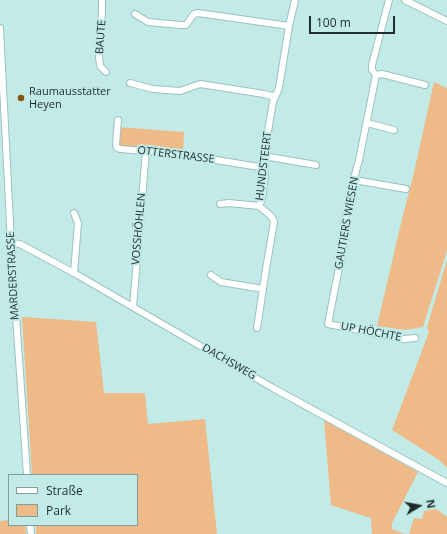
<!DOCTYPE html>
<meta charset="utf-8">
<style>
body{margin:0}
#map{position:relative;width:447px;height:534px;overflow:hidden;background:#c2eae7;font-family:"Open Sans",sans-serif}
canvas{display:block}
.legend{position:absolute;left:8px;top:474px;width:130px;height:52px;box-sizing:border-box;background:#c2eae7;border:1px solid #819f9d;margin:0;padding:5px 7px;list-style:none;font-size:12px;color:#1f2e2d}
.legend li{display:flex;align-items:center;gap:8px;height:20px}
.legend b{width:20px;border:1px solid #819f9d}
.north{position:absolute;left:399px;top:486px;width:40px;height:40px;-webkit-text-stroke:3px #c2eae7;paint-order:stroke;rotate:80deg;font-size:11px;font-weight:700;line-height:16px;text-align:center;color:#1f2e2d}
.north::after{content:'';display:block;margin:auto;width:14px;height:18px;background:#1f2e2d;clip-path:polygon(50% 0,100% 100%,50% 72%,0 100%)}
.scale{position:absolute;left:309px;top:16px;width:86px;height:18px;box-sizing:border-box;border:2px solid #1f2e2d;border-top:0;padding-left:5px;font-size:12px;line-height:14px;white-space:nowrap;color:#1f2e2d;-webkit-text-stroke:3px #c2eae7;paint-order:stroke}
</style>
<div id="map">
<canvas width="447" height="534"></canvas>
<ul class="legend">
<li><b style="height:5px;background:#fff"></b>Straße</li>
<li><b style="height:11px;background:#eeba87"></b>Park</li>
</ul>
<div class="north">N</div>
<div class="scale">100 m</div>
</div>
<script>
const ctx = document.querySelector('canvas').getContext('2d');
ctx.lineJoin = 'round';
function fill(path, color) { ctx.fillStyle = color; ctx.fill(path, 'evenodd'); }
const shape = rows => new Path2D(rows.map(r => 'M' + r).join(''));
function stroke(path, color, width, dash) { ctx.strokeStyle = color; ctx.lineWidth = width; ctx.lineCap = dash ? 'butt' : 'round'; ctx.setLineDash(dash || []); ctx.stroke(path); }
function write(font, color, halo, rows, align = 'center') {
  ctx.font = font + ' "Open Sans",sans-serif'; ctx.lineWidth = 4; ctx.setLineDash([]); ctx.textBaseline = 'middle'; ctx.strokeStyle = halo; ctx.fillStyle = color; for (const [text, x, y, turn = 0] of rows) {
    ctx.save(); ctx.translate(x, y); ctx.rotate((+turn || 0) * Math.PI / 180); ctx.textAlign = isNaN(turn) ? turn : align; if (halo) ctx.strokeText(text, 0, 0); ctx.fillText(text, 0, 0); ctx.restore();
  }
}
const green = shape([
 [434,82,447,88,447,251,423,327,406,330,377,326,402,219,413,177],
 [117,127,184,132,183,154,117,148],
 [447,260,447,468,439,460,392,430,429,332,427,327],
 [22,317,96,322,104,393,145,393,148,424,205,419,217,534,36,534,36,525,137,525,137,475,32,475],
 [324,420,418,472,392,523,392,529,405,534,372,534,371,518,331,505],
 [436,509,447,517,447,534,409,534,414,518,422,519,424,511],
 [9,520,9,525,25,525,26,534,0,534,0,521]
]);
const minor = shape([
 [102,0,102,11,99,57,100,66,106,72],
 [389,0,372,65,372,70,376,75,359,160,351,189,343,230,344,239,343,247,328,324,404,339,415,338],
 [405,0,447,21],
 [135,14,148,22,181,25,186,25,194,14,198,13,289,26],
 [0,28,11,243,27,475],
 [376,75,382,74,425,85],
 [130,83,153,89,180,91,200,84,264,94,275,97],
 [118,120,116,145,117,148,120,149,179,154,253,166,262,167],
 [367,123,394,130],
 [264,156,316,165],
 [354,180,406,189],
 [220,204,229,203,259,206],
 [11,243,20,244,74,273,273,388,447,483],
 [74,273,78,223,74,213],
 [211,275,221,282,263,289],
 [133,307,146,151],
 [257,328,266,269,274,222,273,219,271,216,259,206,262,199,265,177,265,174,262,167,273,102,279,88,289,26,295,0],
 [30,525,31,534]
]);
const markers = [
 [21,98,4,"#8b5307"]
];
const streetNames = [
 ["BAUTE",101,37,-86],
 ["OTTERSTRASSE",176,155,7],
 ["HUNDSTEERT",264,166,-83],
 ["GAUTIERS WIESEN",347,223,-80],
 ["VOSSHÖHLEN",139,229,-85],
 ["MARDERSTRASSE",13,276,-93],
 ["UP HÖCHTE",371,332,11],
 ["DACHSWEG",229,362,30]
];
const poiNames = [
 ["Raumausstatter",29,92],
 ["Heyen",29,105]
];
fill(green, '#eeba87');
stroke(minor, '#9bc2bf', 8);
stroke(minor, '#fff', 6);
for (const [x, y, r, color] of markers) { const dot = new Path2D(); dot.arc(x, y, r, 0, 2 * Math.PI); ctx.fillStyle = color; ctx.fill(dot); stroke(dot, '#c2eae7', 1.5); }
write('11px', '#1f2e2d', '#c2eae7', streetNames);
write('11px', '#1f2e2d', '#c2eae7', poiNames, 'left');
</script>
